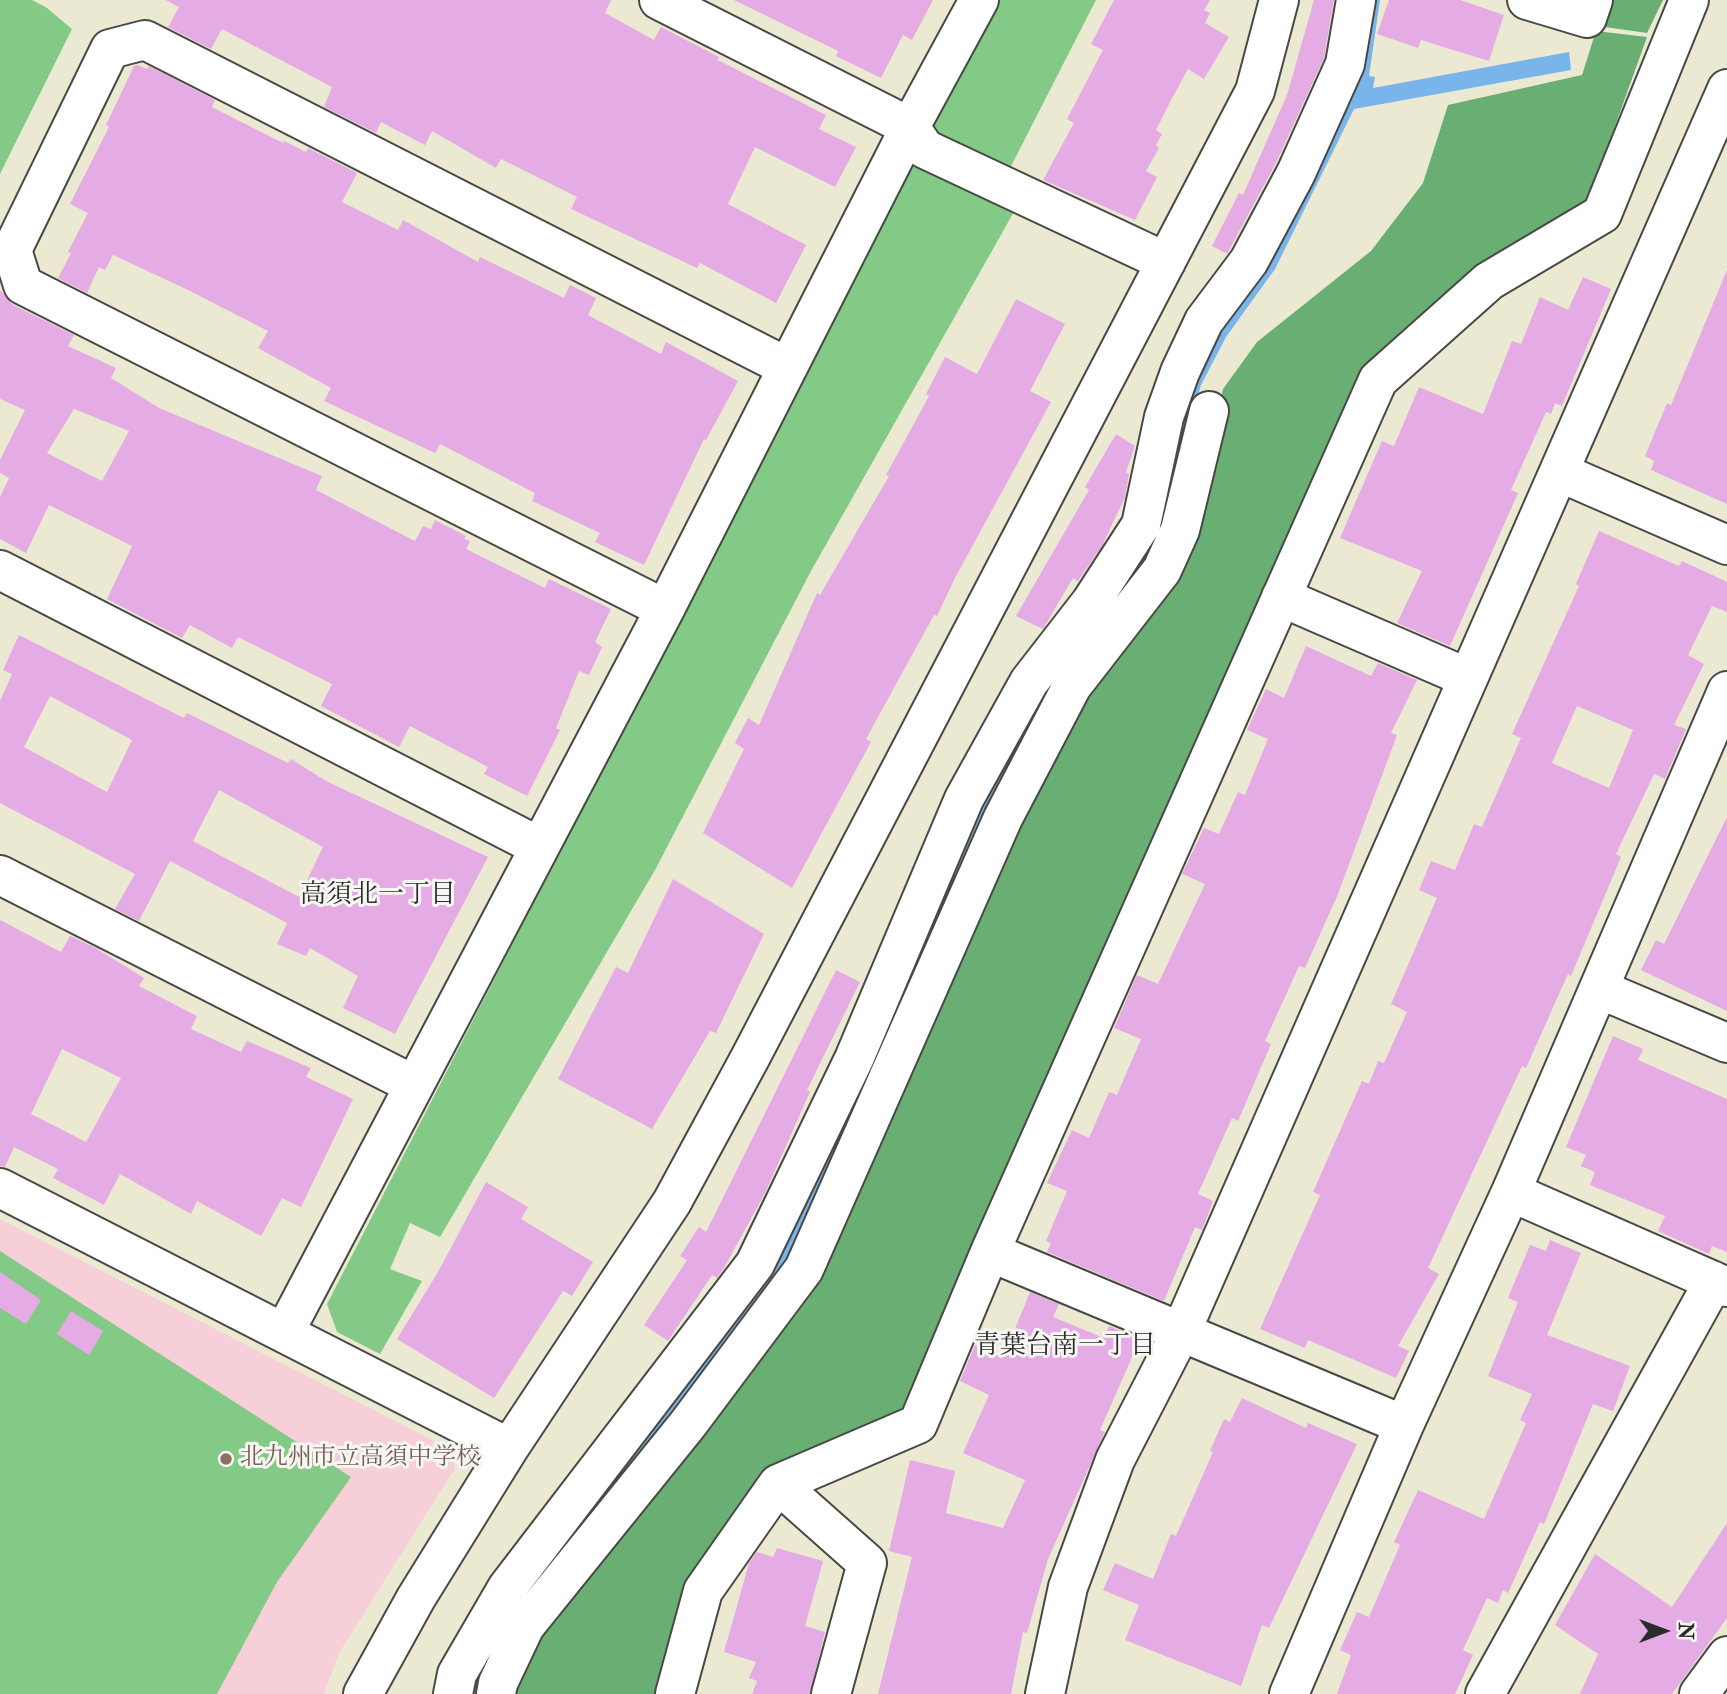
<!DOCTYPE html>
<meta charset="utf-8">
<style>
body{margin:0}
#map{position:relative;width:1727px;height:1694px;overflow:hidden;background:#ece9d2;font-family:"IM FELL Double Pica",serif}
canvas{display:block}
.north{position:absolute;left:1629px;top:1596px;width:70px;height:70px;-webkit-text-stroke:5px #f6f6f2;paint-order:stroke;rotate:90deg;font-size:19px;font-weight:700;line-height:28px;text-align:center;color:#2b2b2b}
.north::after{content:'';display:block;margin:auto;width:24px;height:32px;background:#2b2b2b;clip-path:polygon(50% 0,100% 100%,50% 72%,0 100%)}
</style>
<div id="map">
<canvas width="1727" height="1694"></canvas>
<div class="north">N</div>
</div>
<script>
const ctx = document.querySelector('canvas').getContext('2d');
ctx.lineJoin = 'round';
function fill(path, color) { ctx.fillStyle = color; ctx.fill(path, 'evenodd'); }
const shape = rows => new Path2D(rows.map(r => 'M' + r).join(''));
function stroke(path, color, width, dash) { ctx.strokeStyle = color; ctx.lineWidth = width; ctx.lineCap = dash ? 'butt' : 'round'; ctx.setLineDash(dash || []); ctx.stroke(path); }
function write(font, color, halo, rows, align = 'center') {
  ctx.font = font + ' "IM FELL Double Pica","Noto Serif JP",serif'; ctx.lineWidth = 6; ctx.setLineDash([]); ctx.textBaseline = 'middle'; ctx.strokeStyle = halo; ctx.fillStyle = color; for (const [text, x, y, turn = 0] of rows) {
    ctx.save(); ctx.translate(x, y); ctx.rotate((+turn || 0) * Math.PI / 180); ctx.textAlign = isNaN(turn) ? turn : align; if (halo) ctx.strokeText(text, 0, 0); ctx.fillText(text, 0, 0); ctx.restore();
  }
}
const built = shape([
 [0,1219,450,1449,455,1468,339,1653,324,1694,0,1694]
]);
const green = shape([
 [0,0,32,0,47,8,72,29,0,174],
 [999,0,1096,0,1007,174,927,133],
 [919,154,1019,203,811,571,655,870,440,1237,410,1223,390,1269,422,1281,380,1354,337,1332,327,1304],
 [0,1251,351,1477,277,1582,217,1694,0,1694]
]);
const forest = shape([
 [1606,0,1663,0,1647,33,1598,26],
 [1596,31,1647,37,1587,204,1361,376,903,1408,764,1472,659,1694,509,1694,536,1643,691,1446,1071,708,1188,537,1223,389,1257,342,1371,251,1423,183,1448,105,1582,75]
]);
const water = shape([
 [1364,0,1380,0,1369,76,1375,77,1373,88,1569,52,1571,70,1354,109,1275,269,1226,337,1201,385,1183,446,1168,527,799,1235,776,1278,478,1694,467,1694,484,1645,650,1425,1046,676,1183,395]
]);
const building = shape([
 [166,0,611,0,605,13,654,40,661,27,719,57,718,60,826,115,819,129,856,147,835,187,755,147,728,204,806,245,776,303,700,263,697,268,571,209,577,197,501,159,496,168,432,131,425,145,381,122,376,133,324,107,332,87,222,29,211,49,168,27,179,7],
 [734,0,933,0,912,40,903,35,881,78,836,56,838,51],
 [1114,0,1210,0,1204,10,1210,13,1205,23,1229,37,1204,79,1188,69,1170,102,1156,130,1162,134,1156,145,1159,148,1146,171,1157,177,1135,220,1043,180,1074,123,1067,119,1103,50,1091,44],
 [1314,0,1334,0,1324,58,1276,163,1227,254,1212,246,1239,193,1243,195,1287,95],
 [1389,0,1460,0,1504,15,1489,61,1421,40,1418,48,1377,34],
 [137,65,147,69,149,66,215,100,212,107,283,143,284,141,306,152,308,148,357,173,342,202,398,230,403,220,478,262,480,257,564,298,570,285,596,298,588,315,661,354,666,342,738,381,706,440,704,439,644,565,595,542,600,533,532,501,535,493,440,444,435,453,324,401,331,388,258,348,268,331,186,289,113,255,105,270,99,267,87,293,58,278,71,253,68,252,88,213,70,204,109,127,106,125,134,66],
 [1727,270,1727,504,1651,470,1654,461,1645,456,1667,403,1671,405],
 [1583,277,1611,289,1562,406,1555,403,1551,414,1546,412,1511,490,1518,493,1450,646,1397,623,1422,571,1340,538,1382,441,1394,446,1419,387,1483,414,1512,341,1521,344,1540,297,1568,310],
 [0,290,13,305,74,335,68,346,116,368,111,378,159,408,322,476,316,490,415,541,423,526,431,529,435,520,466,536,464,539,470,541,466,549,545,588,549,579,611,609,595,642,602,647,589,675,579,671,556,728,560,730,527,796,484,774,488,767,410,726,399,747,321,706,332,684,238,637,232,648,190,625,182,638,107,599,132,546,49,505,26,553,0,539,0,497,9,478,0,473,0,460,25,410,0,399],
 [74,409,129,431,102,481,47,453],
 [1016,299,1065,324,1030,391,1051,402,956,576,937,616,934,615,866,739,871,742,792,888,703,833,744,749,735,743,748,718,759,725,817,593,820,595,889,476,886,475,929,396,926,394,945,357,977,374],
 [1116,434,1135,446,1126,472,1129,474,1125,497,1102,546,1078,581,1073,578,1043,629,1016,616,1089,490,1085,487],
 [1599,531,1679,566,1682,561,1727,582,1727,612,1712,606,1688,655,1704,664,1674,725,1686,729,1665,779,1654,774,1616,854,1621,857,1571,976,1568,974,1526,1068,1522,1066,1428,1268,1439,1274,1398,1346,1409,1351,1396,1378,1308,1340,1305,1348,1260,1329,1320,1195,1313,1192,1362,1081,1369,1084,1378,1061,1384,1063,1407,1012,1391,1004,1437,898,1419,890,1431,861,1455,870,1474,824,1482,827,1521,738,1512,734,1579,586,1576,584],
 [1577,706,1633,730,1609,788,1552,763],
 [19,635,184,718,187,713,288,763,291,759,326,781,488,857,395,1034,343,1008,358,976,310,948,306,956,277,944,287,923,170,861,139,921,115,909,135,874,0,803,0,701,12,674,3,670],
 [50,696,132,740,107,792,24,747],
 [219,790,323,847,299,897,193,841],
 [1306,646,1371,676,1378,663,1417,680,1391,733,1397,735,1338,894,1305,968,1299,966,1265,1041,1271,1044,1238,1121,1232,1118,1198,1194,1213,1201,1202,1230,1195,1227,1164,1301,1047,1252,1051,1243,1046,1241,1067,1191,1047,1183,1072,1130,1089,1138,1109,1092,1117,1095,1141,1039,1114,1028,1137,975,1158,984,1205,884,1182,874,1204,828,1219,834,1238,792,1245,795,1268,739,1247,730,1266,689,1284,698],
 [1727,817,1727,1011,1641,970,1656,940,1664,944],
 [673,879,764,934,716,1033,710,1031,652,1129,558,1079,616,967,628,973],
 [0,920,61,952,70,936,94,947,144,978,139,986,197,1016,191,1029,241,1052,247,1041,311,1068,306,1077,353,1099,301,1207,282,1198,261,1236,197,1201,191,1214,120,1174,104,1205,53,1178,58,1169,14,1147,5,1167,0,1166],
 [62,1049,121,1078,86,1142,31,1114],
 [836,970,860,982,807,1090,810,1092,765,1193,724,1268,717,1278,712,1275,668,1341,644,1325,687,1260,680,1256,699,1227,706,1232],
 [1613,1036,1643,1049,1638,1060,1727,1099,1727,1252,1712,1246,1709,1254,1658,1231,1665,1216,1590,1185,1595,1172,1581,1166,1586,1155,1566,1147],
 [486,1182,528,1207,521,1219,593,1262,572,1296,563,1291,494,1398,397,1339,438,1272],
 [1550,1240,1581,1253,1547,1335,1630,1366,1613,1411,1593,1404,1544,1524,1540,1522,1508,1593,1503,1590,1498,1603,1487,1598,1463,1650,1473,1655,1455,1694,1337,1694,1351,1655,1340,1650,1357,1612,1369,1617,1400,1545,1394,1542,1418,1490,1484,1519,1526,1423,1520,1420,1532,1394,1488,1376,1518,1302,1508,1298,1530,1245,1546,1251],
 [0,1272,41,1300,26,1324,0,1308],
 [1030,1292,1059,1304,1053,1317,1104,1338,1109,1326,1140,1339,1100,1430,1105,1432,1048,1559,1027,1633,1023,1632,1011,1694,878,1694,912,1557,889,1551,910,1460,955,1471,946,1513,1003,1528,1025,1480,963,1453,989,1395,960,1381,975,1345,1003,1358],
 [71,1311,103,1331,89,1355,57,1334],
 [1242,1398,1306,1428,1308,1423,1357,1444,1269,1628,1262,1625,1241,1686,1125,1640,1139,1605,1103,1590,1115,1563,1153,1579,1171,1534,1176,1536,1213,1452,1210,1451,1224,1419,1230,1422],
 [1727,1523,1727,1618,1672,1694,1580,1694,1598,1654,1555,1625,1595,1554,1672,1607],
 [777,1548,823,1561,805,1626,825,1632,810,1694,752,1694,757,1681,749,1678,756,1662,724,1652,749,1563,757,1552,773,1557]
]);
const minor = shape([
 [659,0,910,127,925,149,1166,262],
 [1527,0,1587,18,1593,0],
 [1559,472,1727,545],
 [0,570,538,846],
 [1281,597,1468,678],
 [665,609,23,285,12,250,110,49,145,40,787,367],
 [0,875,414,1085],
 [1599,989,1727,1043],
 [0,1188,509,1448],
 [1511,1192,1727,1287],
 [990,1252,1404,1425],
 [284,1333,665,609,910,127,979,0],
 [778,1484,867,1563,831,1694],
 [363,1694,416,1598,509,1448,672,1202,750,1058,1255,91,1279,0],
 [453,1694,457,1674,507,1588,755,1264,854,1059,964,799,1029,682,1091,602,1141,525,1164,417,1180,372,1204,321,1249,261,1296,173,1345,64,1356,0],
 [496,1694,498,1683,525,1626,688,1424,804,1269,1003,818,1072,686,1162,570,1180,530,1209,411],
 [675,1694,703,1591,778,1484,918,1424,990,1252,1378,380,1489,281,1602,214,1689,0],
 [1045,1694,1068,1587,1115,1460,1181,1332,1727,89],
 [1289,1694,1404,1425,1511,1192,1727,691],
 [1485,1694,1714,1281],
 [1699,1694,1727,1656]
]);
const markers = [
 [226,1459,7,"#8d6e63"]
];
const educationNames = [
 ["北九州市立高須中学校",240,1459]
];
const neighbourhoodNames = [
 ["高須北一丁目",378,896],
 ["青葉台南一丁目",1065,1347]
];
fill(built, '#f6cfd8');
fill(green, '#82ca86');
fill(forest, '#69ae73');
fill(water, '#79b4ea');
fill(building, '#e5abe5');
stroke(minor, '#484844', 42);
stroke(minor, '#fff', 38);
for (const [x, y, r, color] of markers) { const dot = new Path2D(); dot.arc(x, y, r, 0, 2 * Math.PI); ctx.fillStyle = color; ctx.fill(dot); stroke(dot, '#f6f6f2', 2.5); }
write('24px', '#785e54', '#f6f6f2', educationNames, 'left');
write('26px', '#2b2b2b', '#f6f6f2', neighbourhoodNames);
</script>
